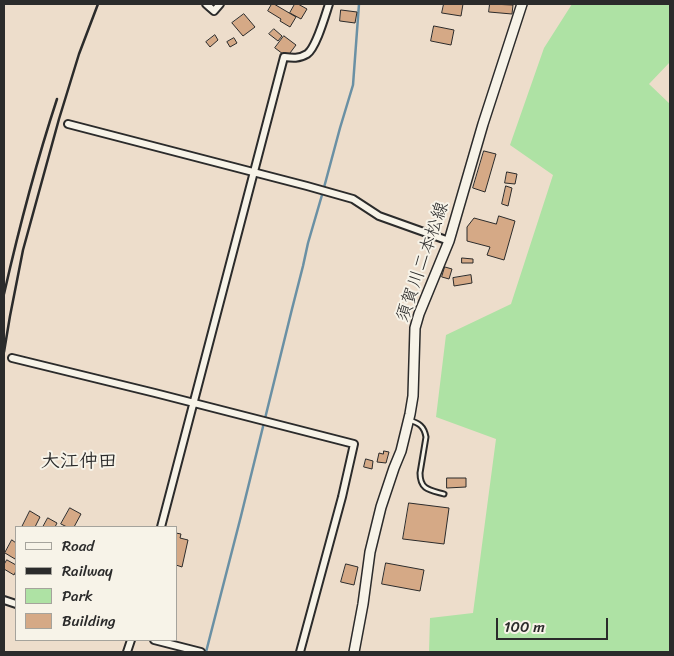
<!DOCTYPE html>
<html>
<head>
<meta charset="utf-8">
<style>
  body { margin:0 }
  #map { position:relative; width:674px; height:656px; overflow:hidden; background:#edddcb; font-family:Sriracha,sans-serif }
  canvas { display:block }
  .frame { position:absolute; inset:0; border:5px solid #2b2b2b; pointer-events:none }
  .legend { position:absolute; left:15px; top:526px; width:162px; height:115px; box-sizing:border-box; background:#f7f3e8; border:1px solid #a5a39c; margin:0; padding:6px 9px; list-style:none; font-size:15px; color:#2b2b2b }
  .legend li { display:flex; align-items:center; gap:10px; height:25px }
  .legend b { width:25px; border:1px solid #a5a39c }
  .scale { position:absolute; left:496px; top:618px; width:112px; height:22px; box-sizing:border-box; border:2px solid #2b2b2b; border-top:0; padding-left:6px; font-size:15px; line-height:18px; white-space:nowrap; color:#2b2b2b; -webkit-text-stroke:4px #f7f3e8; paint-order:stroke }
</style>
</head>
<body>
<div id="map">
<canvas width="674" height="656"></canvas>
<div class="frame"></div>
<ul class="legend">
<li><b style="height:6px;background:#f7f3e8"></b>Road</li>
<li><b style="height:6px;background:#2b2b2b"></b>Railway</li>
<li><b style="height:14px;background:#aee2a4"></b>Park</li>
<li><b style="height:14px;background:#d5a986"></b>Building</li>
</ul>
<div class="scale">100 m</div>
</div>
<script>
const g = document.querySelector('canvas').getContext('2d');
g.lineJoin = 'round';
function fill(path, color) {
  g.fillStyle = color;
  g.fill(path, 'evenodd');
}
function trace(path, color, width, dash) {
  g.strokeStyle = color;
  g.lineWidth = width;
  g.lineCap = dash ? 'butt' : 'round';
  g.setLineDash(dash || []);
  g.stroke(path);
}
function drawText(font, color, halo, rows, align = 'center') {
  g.font = font + ' Sriracha,"Klee One",sans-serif';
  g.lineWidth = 4;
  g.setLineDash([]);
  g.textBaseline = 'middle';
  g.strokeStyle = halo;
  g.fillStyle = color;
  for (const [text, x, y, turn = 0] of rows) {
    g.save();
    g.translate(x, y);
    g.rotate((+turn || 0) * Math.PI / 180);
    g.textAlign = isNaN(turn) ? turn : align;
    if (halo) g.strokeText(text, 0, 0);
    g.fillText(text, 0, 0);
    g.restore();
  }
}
fill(new Path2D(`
  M572,4h98v58l-21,22 21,20v548h-241l1,-34 43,-5 23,-174 -60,-22 10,-82 65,-31 42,-129 -43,-30 34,-97z`), '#aee2a4');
trace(new Path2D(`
  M206,652l35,-136 51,-207 11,-43 5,-23 14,-48 18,-67 13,-43 6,-81`), '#6a90a4', 2.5);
const building = new Path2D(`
  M272,4h2l22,13 -6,10 -10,-6 1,-2 -13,-8z
  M295,4h3l9,5 -6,10 -11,-6z
  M444,4h19l-2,12 -19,-3z
  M490,4l23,1 -1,9 -23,-2z
  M341,10l16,2 -2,11 -15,-2z
  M244,14l11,13 -12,9 -11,-13z
  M434,26l20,4 -3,15 -20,-4z
  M274,29l8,7 -4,5 -9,-7z
  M215,35l3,5 -8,7 -4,-5z
  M284,36l12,9 -9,12 -12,-9z
  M234,38l3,5 -7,4 -3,-5z
  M484,151l12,3 -11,38 -12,-4z
  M507,172l10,2 -2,10 -10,-1z
  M506,186l6,2 -4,18 -6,-2z
  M499,216l16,5 -11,39 -17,-5 3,-8 -23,-6v-14l7,-9 22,6z
  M462,258l11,1v4h-11z
  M445,267l7,2 -3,10 -7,-2z
  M471,275l1,8 -18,3 -1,-8z
  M384,451l5,1 -3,11 -9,-1 2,-9 4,1z
  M366,459l7,2 -1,8 -8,-2z
  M447,478h19v9l-19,1z
  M409,503l40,5 -5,36 -41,-5z
  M70,508l11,6 -7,13h-7l-6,-3z
  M30,511l10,6 -5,10h-13z
  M48,518l9,5 -2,4h-12z
  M176,533l5,1 -1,4 8,2 -6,27 -6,-2z
  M12,540l4,3v13l-1,3 -10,-6z
  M7,560l9,5v6l-2,4 -10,-6v-4z
  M386,563l38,7 -4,21 -38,-7z
  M346,564l12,3 -4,18 -13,-3z`);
fill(building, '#d5a986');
trace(building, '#2b2b2b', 1);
const service = new Path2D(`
  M409,420c10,3 15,6 17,17l-6,36c0,17 10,17 24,21`);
const minor = new Path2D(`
  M206,4l8,7 6,-7
  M68,124l239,62 46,13 26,17 70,25
  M12,358l143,35 199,51 -12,53 -42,155
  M161,527l123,-470c8,1 15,2 23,-3 9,-6 18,-38 22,-50
  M4,600l12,4
  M154,640l47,12
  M127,652l4,-12`);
const secondary = new Path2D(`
  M354,652l9,-48 7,-52 11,-45 13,-39 7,-17 9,-37 3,-18 2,-68 4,-14 30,-73 34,-117 39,-120`);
trace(service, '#2b2b2b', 7);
trace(minor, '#2b2b2b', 10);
trace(secondary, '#2b2b2b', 12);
trace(service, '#f7f3e8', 3);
trace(minor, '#f7f3e8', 6);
trace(secondary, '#f7f3e8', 9);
trace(new Path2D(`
  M4,294c15,-66 32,-131 53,-195
  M4,352l6,-36 13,-66 36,-131 20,-65 19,-50`), '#2b2b2b', 2.5);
drawText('18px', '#2b2b2b', '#f7f3e8', [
  ["須賀川二本松線",423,262,-71]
]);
drawText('bold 19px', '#2b2b2b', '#f7f3e8', [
  ["大江仲田",79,462]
]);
</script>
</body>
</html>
